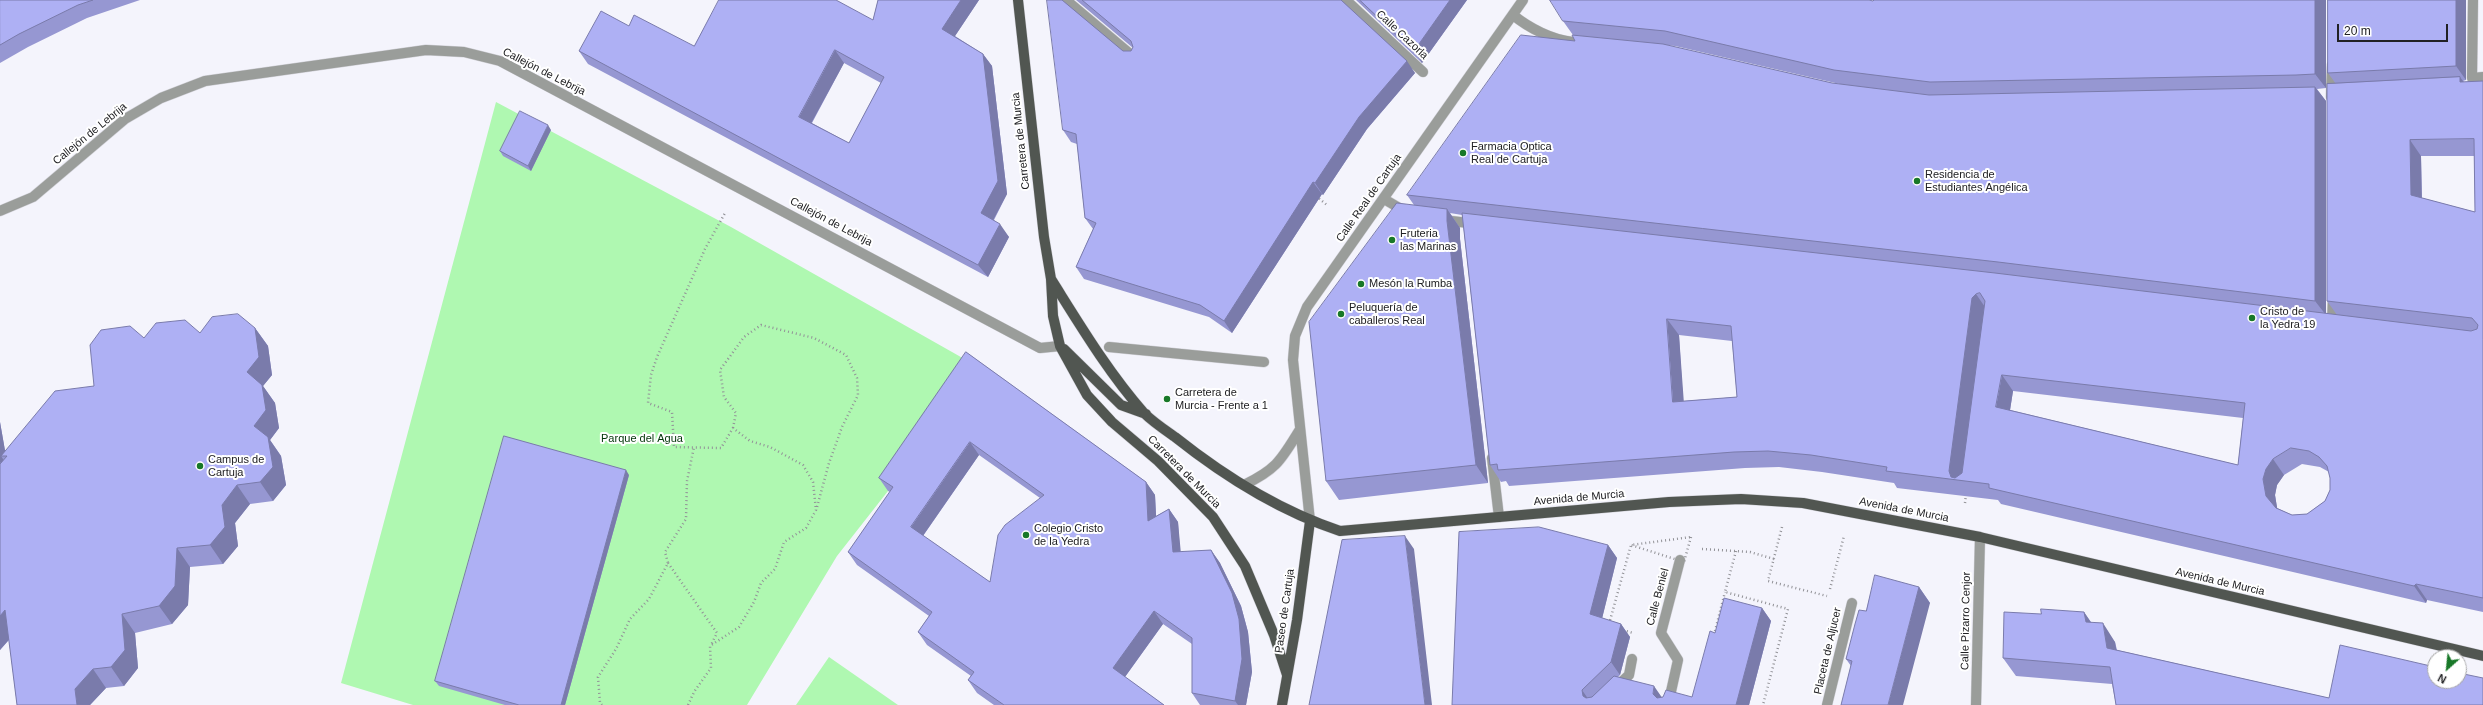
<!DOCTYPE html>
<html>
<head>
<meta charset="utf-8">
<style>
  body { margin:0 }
  #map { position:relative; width:2483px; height:705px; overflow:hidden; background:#f4f4fc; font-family:Helvetica,sans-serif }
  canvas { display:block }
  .north { position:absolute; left:2427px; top:649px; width:40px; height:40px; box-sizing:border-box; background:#fff; border:1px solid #a6a6a7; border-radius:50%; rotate:207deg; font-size:11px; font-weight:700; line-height:16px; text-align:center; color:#212124 }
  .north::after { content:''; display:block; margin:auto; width:14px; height:18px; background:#187828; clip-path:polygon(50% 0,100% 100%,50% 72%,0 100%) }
  .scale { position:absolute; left:2337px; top:24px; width:111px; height:18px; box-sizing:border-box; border:2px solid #212124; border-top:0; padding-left:5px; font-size:12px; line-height:14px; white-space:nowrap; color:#212124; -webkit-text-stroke:3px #fff; paint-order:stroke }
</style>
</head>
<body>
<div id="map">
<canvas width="2483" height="705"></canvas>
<div class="north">N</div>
<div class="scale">20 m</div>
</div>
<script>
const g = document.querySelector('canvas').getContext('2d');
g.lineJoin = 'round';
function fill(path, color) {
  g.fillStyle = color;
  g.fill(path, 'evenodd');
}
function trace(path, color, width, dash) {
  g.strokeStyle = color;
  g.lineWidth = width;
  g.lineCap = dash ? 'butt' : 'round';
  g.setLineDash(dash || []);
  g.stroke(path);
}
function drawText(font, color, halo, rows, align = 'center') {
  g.font = font + ' Helvetica,sans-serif';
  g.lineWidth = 4;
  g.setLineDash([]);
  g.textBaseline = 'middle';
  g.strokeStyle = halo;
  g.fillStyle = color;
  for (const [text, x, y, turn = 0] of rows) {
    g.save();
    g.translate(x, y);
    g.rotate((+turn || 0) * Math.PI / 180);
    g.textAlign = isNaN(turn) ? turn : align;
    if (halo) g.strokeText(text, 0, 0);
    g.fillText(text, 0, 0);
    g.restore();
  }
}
fill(new Path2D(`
  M496,102l235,125 244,138 -87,126 -51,65 -90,149h-334l-72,-22z
  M829,657l69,48h-102z`), '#aff8b1');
const minor = new Path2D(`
  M1066,0l69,58
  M1346,0l77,72
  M2473,0l-1,78 11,-1
  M1513,15c16,13 39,25 60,27
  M2331,97l1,-32
  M1384,199l22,13
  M0,211l33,-14 92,-78 36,-21 44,-17 221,-31 38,2 36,9 540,287 20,-2
  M1443,220l34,4
  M2332,323l1,-28
  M1109,347l155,15
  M1492,458l7,59
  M1244,485c33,-16 37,-25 55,-54
  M1310,521l-17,-161 2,-24 12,-29 216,-307
  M1597,705l32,-30 3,-16
  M1668,705l10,-45 -17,-27 19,-73
  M1827,705l25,-102
  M1976,705l4,-168`);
const major = new Path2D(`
  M1018,0l26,237 7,42 2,37 7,30 27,49 25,27 46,39 55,56 32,49 29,69 13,40
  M1051,279c29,46 57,93 93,134 9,9 21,17 31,24 49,39 105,74 165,94l329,-29 72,-3 62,4 177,34 503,119
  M1064,349l57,56 25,9
  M1282,705l15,-85 13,-99`);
trace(minor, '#d2d2d9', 11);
trace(major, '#d2d2d9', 11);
trace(new Path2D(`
  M1316,196l11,9
  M733,428l3,-15 -12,-16 -4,-27 24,-33 17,-12 53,13 32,17 11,23 1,17 -16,32 -13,36 -12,44
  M1965,503l1,-9
  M1782,527l-14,54 59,15
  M1691,537l-7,25 -53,-17z
  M1702,549l48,3 24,7
  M1736,551l-11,41 63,17 -25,96
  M668,563l49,70 -6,12
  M1830,589l14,-53
  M1609,624l22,-79
  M1623,630l10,3
  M1714,635l11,-43
  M602,705l-2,-2 -2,-26 18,-28 14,-30 19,-20 19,-36 -3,-11 21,-33 1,-38 7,-34
  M688,705l6,-13 17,-24 -1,-22 29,-19 15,-25 7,-19 14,-14 9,-27 22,-14 10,-18 -3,-28 -10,-17 -33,-18 -20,-6 -17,-13 -12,20 -47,-1 -2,-35 -24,-9 3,-28 6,-18 48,-108 20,-36`), '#929297', 2.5, [1, 3]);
trace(minor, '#9a9d9a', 10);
trace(major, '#515651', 10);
fill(new Path2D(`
  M0,0h140l-53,18 -59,29 -28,16z
  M878,0h101l-24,36 28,18 9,12 15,128 -13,26 15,17 -21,40 -400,-213 -9,-13 50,-25 65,20 179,-26zM844,63l37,20 -32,60 -37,-20z
  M1076,0h265l74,73 -48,56 -44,66 -1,-1 -90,139 -23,-16 -125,-38 -8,-12 17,-38 -8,-11 -8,-74 -6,-2 -8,-12 60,-79h8l2,-3z
  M1356,0h111l-45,63z
  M2326,0v88l-9,1 9,12v212l11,2 -10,-14 9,-217 -8,-11v-73h138v80l-3,1 1,1 19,-1v531l-56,-12 -1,3 -425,-99 -3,-4 -101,-12 -3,-5 -72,-11 -43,-5 -34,1 -236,18 -3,-5 -5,1 -11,-17 -28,-250 -12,-2 10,15v11l28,244 -149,17 -13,-19 88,-276 -7,-10 168,-154 -2,-6 -10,-14 310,-20zM1665,45l10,1 169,39 -12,-2zM2421,156h53l1,56 -53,-14zM1679,335l53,6 5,56 -54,4zM2013,391l230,27 -5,47 -228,-55zM2302,464l18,3 9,5 1,6v12l-5,11 -18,13 -15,1 -15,-7 -2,-13 2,-10 7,-10z
  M551,130l-20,41 -28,-15 -3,-5z
  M255,328l13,18 4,29 -9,11 12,17 4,25 -9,12 11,16 5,29 -13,16 -23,3 -15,19 3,23 -15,18 -33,3 -2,38 -16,19 -37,9 3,35 -14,18 -18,2 -16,17h-73l-8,-65 -9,10v-228l5,29 89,-65 50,-48z
  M966,352l180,130 9,13 1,21 13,-7 9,13 2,30 31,-2 9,13 21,43 7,26 4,40 -6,33h-46l-8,-12v-49l-29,-20 -38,53 39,28h-170l-17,-12 -9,-13 3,-4 -44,-31 -9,-13 11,-16 -72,-51 -9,-13 42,-60 -2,-1 -9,-13zM979,455l61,43 -50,84 -67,-46z
  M629,475l-64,230h-60l-66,-19 -4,-5z
  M1608,545l9,13 -15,60 19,6 9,13 -10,38 -2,2 43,20h31l23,-64 47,-25 9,13 -22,84h-297z
  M1919,587l11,16 -79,63 -5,-7 20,-48z
  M2084,612l7,10 24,20 2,8 212,48 154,7h-367l-4,-21 -96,-8 -13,-18 38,-44z`), '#9697d2');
fill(new Path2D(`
  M961,0h18l-28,42 -9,-13z
  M1450,0h17l-45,63 -8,-12z
  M2315,0h11v88l-11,-14z
  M2456,0h10v80l-10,-14z
  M835,50l9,13 -36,66 -9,-12z
  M983,54l9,12 15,128 -17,32 -9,-13z
  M1407,61l8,12 -48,56 -44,66 -8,-12 44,-66z
  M2460,77l12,16 -12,-11z
  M2315,87l11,14v214l-11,-14z
  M548,125l3,5 -20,41 -3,-5z
  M2410,140l11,16 1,55 -11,-16z
  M1313,182l9,12 -90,139 -8,-12z
  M1447,209l13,19v11l28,244 -12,-18 -29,-244z
  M1000,224l9,13 -21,40 -10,-12z
  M1976,294l11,16 -26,171 -10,-4 -2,-6 23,-173z
  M1667,319l12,16 6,83 -12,-16z
  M255,328l13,18 4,29 -9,11 12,17 4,25 -9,12 11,16 5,29 -13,16 -13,-19 -6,-56 -7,-54z
  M2002,375l11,16 -5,32 -12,-16z
  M0,422l6,34h-5l6,9 2,10 -9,-13z
  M970,442l9,13 -59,85 -9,-13z
  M2273,459l11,16 -7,10 -2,10 3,18 -12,-17 -3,-17 3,-10z
  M626,470l3,5 -64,230h-4z
  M1146,482l9,13 2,39 -9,-13z
  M237,485l13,19 -15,19 3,23 -15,18 -13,-19 12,-40z
  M1169,509l9,13 4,43 -9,-13z
  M1405,536l9,13 18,156h-7z
  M1608,545l9,13 -17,69 -10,-13z
  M177,548l13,19 -2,38 -16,19 -13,-18z
  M1211,550l9,13 21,43 7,26 4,40 -6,33h-8l-3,-4z
  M2416,584l11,16 -1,3 -12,-17z
  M1919,587l11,16 -27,102h-15z
  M1762,608l9,13 -22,84h-13z
  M5,610l13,19 -18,21v-34z
  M1154,611l9,13 -41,57 -9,-13z
  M2084,612l12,18 -10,-8z
  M122,614l13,19 3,35 -14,18 -13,-19z
  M2103,623l12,19 4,24 -12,-18z
  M1621,624l9,13 -10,38 -9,-13z
  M93,669l13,19 -16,17h-13l-2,-16z
  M1654,686l9,13 -1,6 -9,-11z
  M1582,690l9,13 -8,-7z`), '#7a7bab');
const building = new Path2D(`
  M0,0h93l-15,5 -59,29 -19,11z
  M719,0h117l37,20 5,-20h83l-19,29 41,25 15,127 -17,32 19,11 -22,41 -399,-214 22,-40 28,15 5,-11 60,31zM835,50l49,27 -35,66 -50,-26z
  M1047,0h15l61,51h8l2,-4 -2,-6 -49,-41h259l66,61 -48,56 -44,66 -2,-1 -89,139 -24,-16 -124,-38 20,-44 -11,-5 -9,-84 -13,-4z
  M1360,0h90l-36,51z
  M1550,0h319l4,1 1,-1h441v74l-19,1 -366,7 -96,-12 -169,-39 -102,-10z
  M2328,0h128v66l-128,7z
  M1521,35l54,6 -3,-6 91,9 169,39 97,12 386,-8v214l-317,-39 -591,-67z
  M2460,77v5l23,-1v517l-67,-14 -2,2 -425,-98v-4l-103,-13 1,-4 -76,-12 -43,-4 -34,1 -236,18 -1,-6 -7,1 -28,-252 533,60 476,58 6,-2 1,-4 -6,-7 -145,-17v-217zM2474,139l1,73 -64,-17 -1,-55zM1980,293l5,8 -23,172 -7,5 -4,-1 -2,-6 23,-173 4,-4zM1667,319l64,7 6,71 -64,5zM2002,375l243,28 -7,62 -242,-58zM2291,448l18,3 10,6 8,9 3,12v12l-5,11 -18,13 -15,1 -16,-7 -10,-12 -3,-17 3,-10 7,-10z
  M520,111l28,14 -20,41 -28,-15z
  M1397,203l50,6v12l29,244 -150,16 -17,-159z
  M238,314l17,14 4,29 -12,15 15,13 4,25 -12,16 14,11 5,30 -13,15 -23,3 -15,20 3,22 -15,18 -33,3 -2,38 -16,20 -37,8 3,36 -14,17 -18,2 -18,20 2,16h-60l-12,-95 -5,6v-152l7,-8h-6l54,-65 39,-5 -4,-41 11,-15 29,-4 14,12 12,-15 29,-3 15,13 12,-16z
  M966,352l180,130 2,39 21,-12 4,43 38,-2 21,43 7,26 3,40 -7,42 -43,-8v-55l-38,-27 -41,57 51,37h-160l-36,-25 6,-8 -56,-40 14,-20 -84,-60 45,-65 -14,-9zM970,442l74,53 -39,30 -7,10 -8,47 -79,-55z
  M504,436l122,34 -65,235h-42l-84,-24z
  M1539,527l69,18 -18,69 31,10 -10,38 -29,28 1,6 3,2 6,-1 22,-21 40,10 -1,8 4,4 6,-1 3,-7 26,7 18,-66 5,2 9,-35 38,10 -26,97h-284l7,-173z
  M1405,536l20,169h-116l33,-165z
  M1875,575l44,12 -31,118h-47l11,-44 -6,-2 9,-35 4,-14 7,1z
  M2041,609l43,3 2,10 17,1 4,25 222,50 11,-53 95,22v14h24v-8l24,5v27h-367l-6,-38 -107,-9 1,-46 37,2z`);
fill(building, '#aeb0f4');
trace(building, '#7a7bab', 1);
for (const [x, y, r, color] of [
  [1463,153,4,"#187828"],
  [1917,181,4,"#187828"],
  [1392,240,4,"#187828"],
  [1361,284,4,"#187828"],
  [1341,314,4,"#187828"],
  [2252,318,4,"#187828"],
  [1167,399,4,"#187828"],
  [200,466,4,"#187828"],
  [1026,535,4,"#187828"]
]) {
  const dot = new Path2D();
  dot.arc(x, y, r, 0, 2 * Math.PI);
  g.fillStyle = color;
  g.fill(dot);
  trace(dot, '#fff', 1.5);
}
drawText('11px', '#212124', '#fff', [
  ["Calle Cazorla",1402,35,43],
  ["Callejón de Lebrija",544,72,27],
  ["Callejón de Lebrija",90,134,-39],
  ["Carretera de Murcia",1021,141,-96],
  ["Calle Real de Cartuja",1369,198,-55],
  ["Callejón de Lebrija",831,222,28],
  ["Carretera de Murcia",1184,472,45],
  ["Avenida de Murcia",1579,498,-5],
  ["Avenida de Murcia",1904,510,11],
  ["Avenida de Murcia",2220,582,13],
  ["Calle Beniel",1658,597,-75],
  ["Paseo de Cartuja",1285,611,-82],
  ["Calle Pizarro Cenjor",1966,621,-89],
  ["Placeta de Aljucer",1828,651,-77]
]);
drawText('11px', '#212124', '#fff', [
  ["Farmacia Optica",1471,147],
  ["Real de Cartuja",1471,160],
  ["Residencia de",1925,175],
  ["Estudiantes Angélica",1925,188],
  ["Fruteria",1400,234],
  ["las Marinas",1400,247],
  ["Mesón la Rumba",1369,284],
  ["Peluquería de",1349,308],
  ["caballeros Real",1349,321],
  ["Cristo de",2260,312],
  ["la Yedra 19",2260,325],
  ["Carretera de",1175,393],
  ["Murcia - Frente a 1",1175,406],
  ["Campus de",208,460],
  ["Cartuja",208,473],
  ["Colegio Cristo",1034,529],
  ["de la Yedra",1034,542]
], 'left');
drawText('11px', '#003508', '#fff', [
  ["Parque del Agua",642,439]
]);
</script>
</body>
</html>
